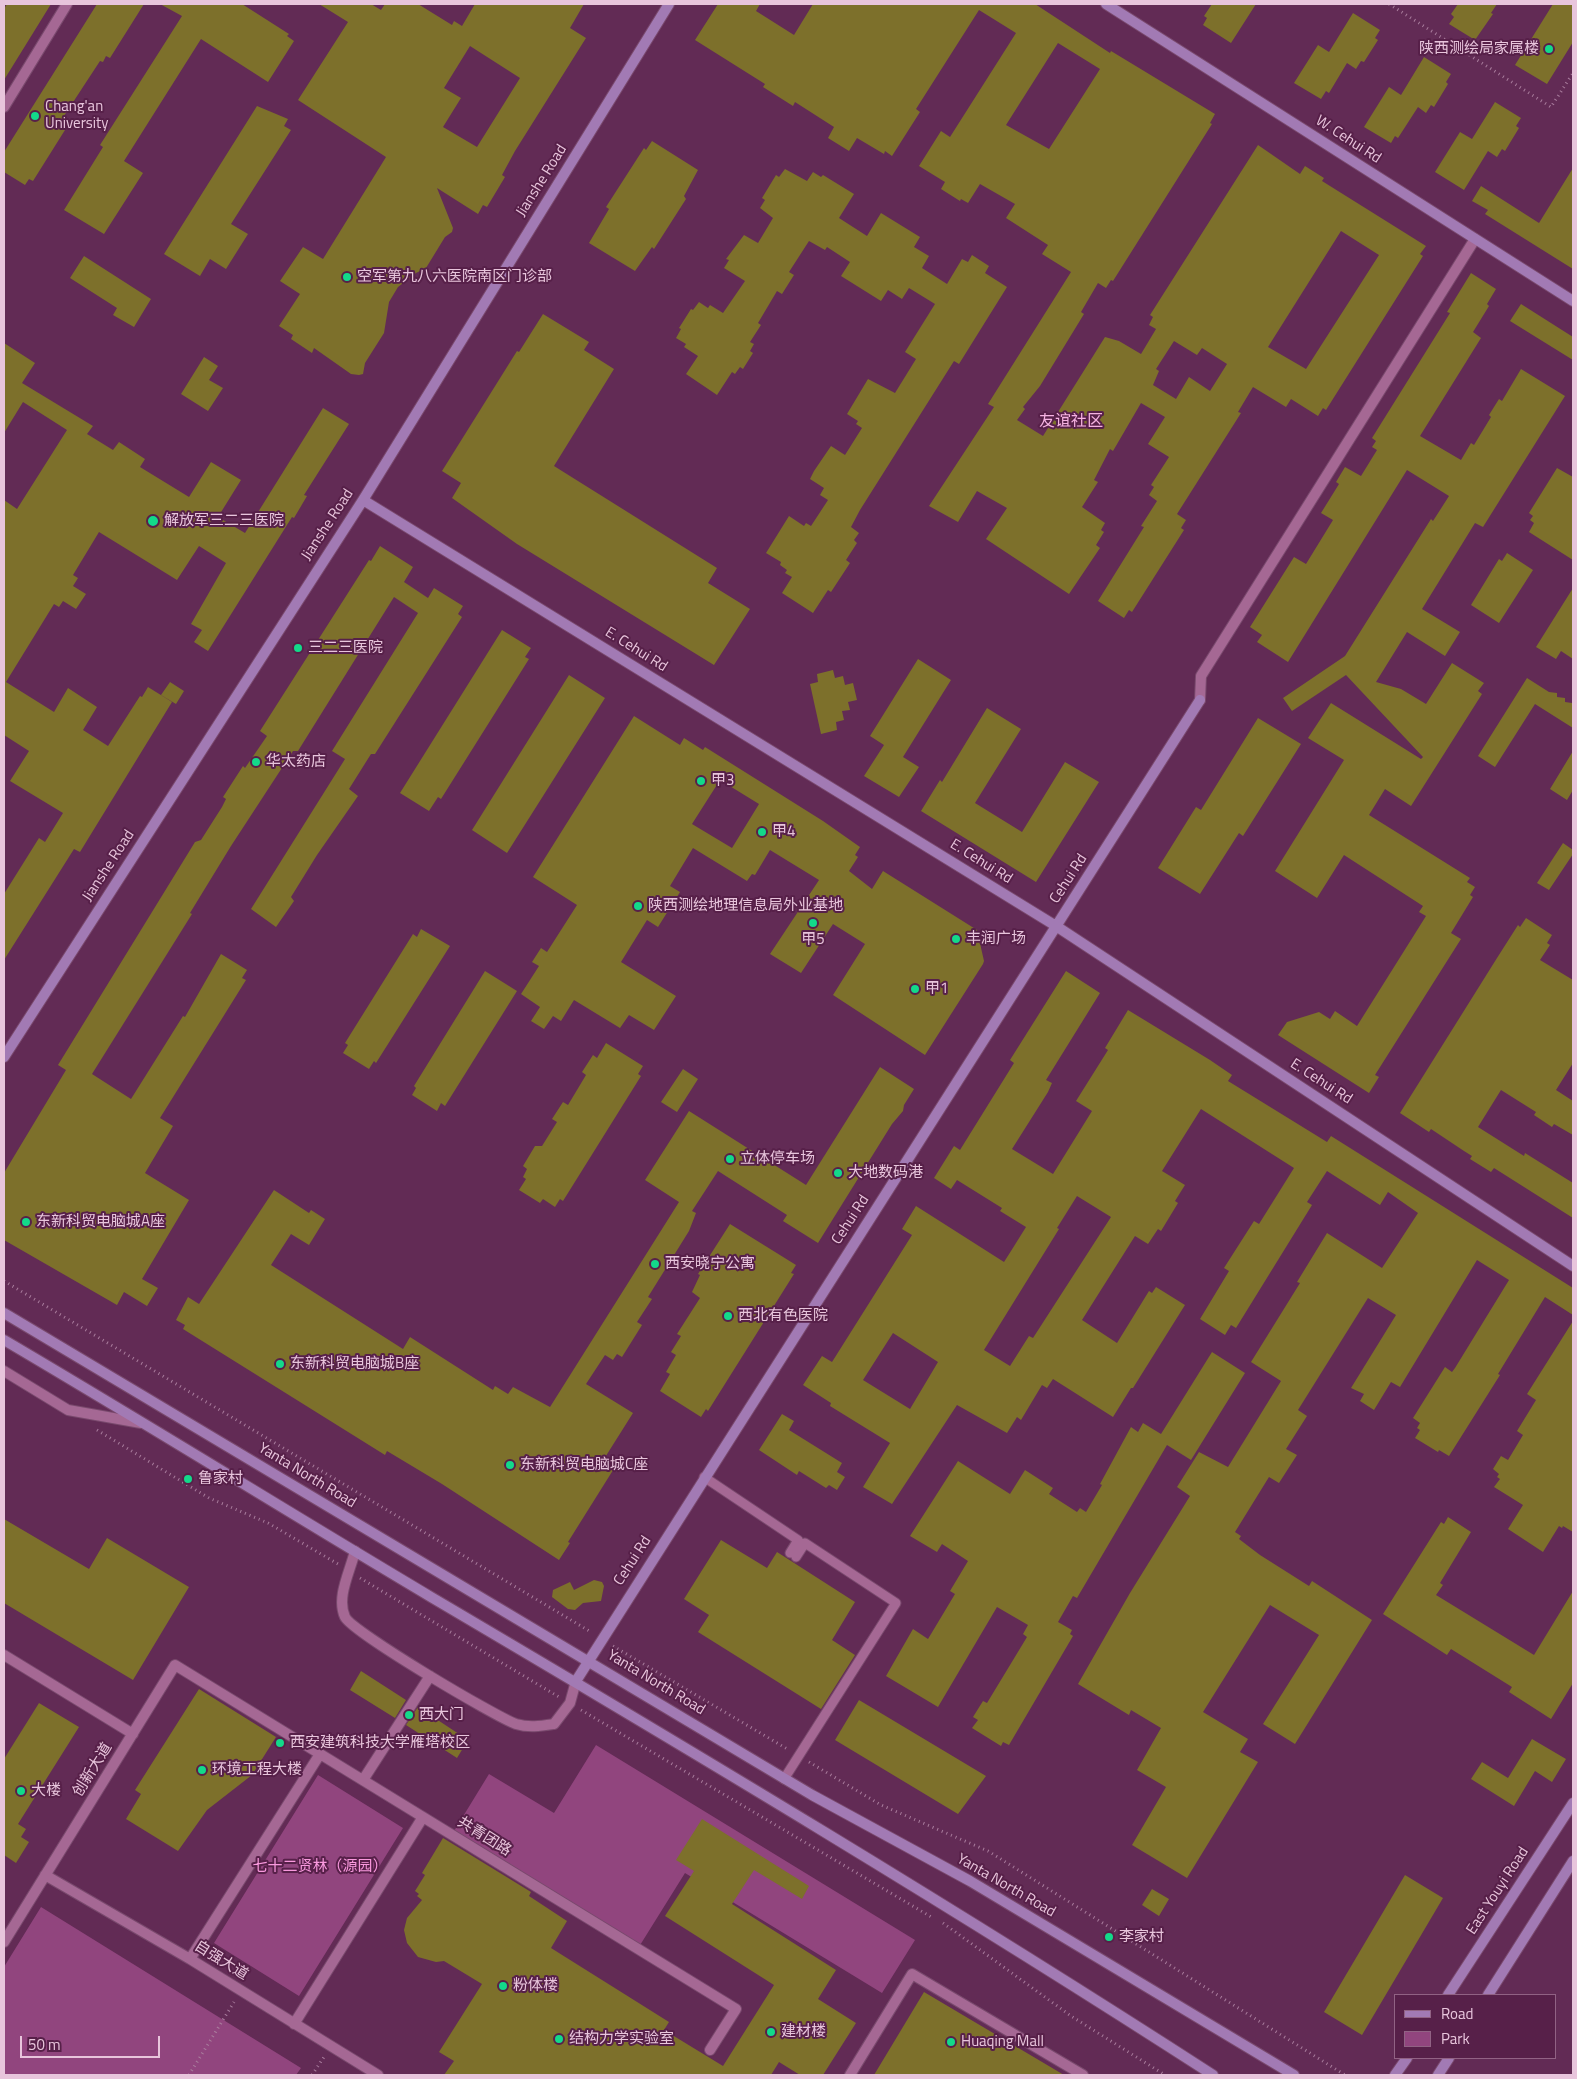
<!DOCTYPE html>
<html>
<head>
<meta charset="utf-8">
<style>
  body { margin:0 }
  #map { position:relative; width:1577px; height:2079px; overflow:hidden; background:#622b55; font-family:"Titillium Web",sans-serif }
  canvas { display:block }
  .frame { position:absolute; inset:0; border:5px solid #e8c5dc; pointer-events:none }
  .legend { position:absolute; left:1394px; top:1994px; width:162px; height:65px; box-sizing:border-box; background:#572049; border:1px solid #916284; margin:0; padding:6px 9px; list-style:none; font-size:15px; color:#e8c5dc }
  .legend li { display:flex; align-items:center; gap:10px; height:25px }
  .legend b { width:25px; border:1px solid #916284 }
  .scale { position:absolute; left:20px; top:2036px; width:140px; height:22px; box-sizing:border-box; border:2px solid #e8c5dc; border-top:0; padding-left:6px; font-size:15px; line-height:18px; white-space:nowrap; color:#e8c5dc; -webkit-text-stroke:4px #572049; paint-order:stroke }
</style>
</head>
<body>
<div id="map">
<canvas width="1577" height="2079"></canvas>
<div class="frame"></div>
<ul class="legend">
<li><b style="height:6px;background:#a27ab4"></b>Road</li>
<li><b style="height:14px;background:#91457e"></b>Park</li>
</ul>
<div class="scale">50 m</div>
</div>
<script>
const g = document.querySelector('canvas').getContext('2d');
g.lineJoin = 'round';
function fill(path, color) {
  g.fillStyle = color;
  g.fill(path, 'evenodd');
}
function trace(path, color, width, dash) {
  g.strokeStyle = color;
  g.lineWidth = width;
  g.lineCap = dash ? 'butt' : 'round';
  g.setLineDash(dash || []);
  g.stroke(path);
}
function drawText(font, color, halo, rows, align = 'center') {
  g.font = font + ' "Titillium Web","Noto Sans SC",sans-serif';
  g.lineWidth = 4;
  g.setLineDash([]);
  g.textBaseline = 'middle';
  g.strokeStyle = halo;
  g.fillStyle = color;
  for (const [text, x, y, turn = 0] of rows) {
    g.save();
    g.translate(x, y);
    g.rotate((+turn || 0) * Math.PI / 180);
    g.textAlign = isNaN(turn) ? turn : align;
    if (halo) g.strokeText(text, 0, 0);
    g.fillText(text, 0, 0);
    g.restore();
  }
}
fill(new Path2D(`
  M596,1745l319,195 -33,53 -197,-120 -48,77 -186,-114 38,-62 65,39z
  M318,1775l85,53 -104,168 -85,-53z
  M41,1907l260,161 -5,7h-292v-108z`), '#91457e');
fill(new Path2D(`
  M7,4h44l-47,76v-71z
  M97,4h47l-34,54 -4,-2 -3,6 -3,-1 -38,58 4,2 -5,6 4,3 -32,51 -4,-2 -4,6 -21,-13v-20z
  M160,4h82l47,30 -2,2 7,5 -26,41 -67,-43 -77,122 19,12 -39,61 -40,-24 39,-63 -3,-2 82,-129z
  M319,4h52l10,6 4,-6h33l34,21 2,-4 8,5 13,-22h109l-14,24 16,10 -71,113 -13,24 3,2 -18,30 -4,-2 -5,9 -41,-26 16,40 -1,4 -7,5 -19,31 -10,5 -18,14 -9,15 -5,31 -19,30 -2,11 -4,1 -8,-1 -37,-26 -2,5 -21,-14 2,-4 -14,-9 21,-32 -20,-13 23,-34 20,12 63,-102 -88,-57 50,-78zM470,46l50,32 -43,69 -34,-20 18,-29 -17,-10z
  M718,4h42l-4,7 38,24 19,-31h222l75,49 1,-2 104,63 -5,9 2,1 -99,157 -2,-1 -5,8 -8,-5 -17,29 3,2 -44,72 -17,21 2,2 -8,11 26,16 62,-99 14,4 22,13 15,-25 -7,-4 4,-8 -3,-2 108,-170 42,29 5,-8 19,12 -2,3 104,65 -6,8 3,2 -97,154 -3,-2 -5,8 -27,-17 -5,8 -33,-20 -15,25 3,1 -64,101 9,6 -5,8 3,2 -52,82 -3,-2 -5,8 -26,-17 46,-74 -3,-1 16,-25 -8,-6 5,-8 -3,-2 18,-28 -21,-13 17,-27 -24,-14 -28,48 -3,-2 -16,31 4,2 -16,25 23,16 -4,7 3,2 -8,13 4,3 -31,46 -83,-55 21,-31 -30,-17 -19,31 -29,-16 65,-99 -6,-3 83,-132 -29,-18 6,-9 -42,-27 9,-14 -35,-20 -12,19 -7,-4 -1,2 -19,-12 4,-7 -26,-16 22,-35 9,6 66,-104 -37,-23 -63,99 4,3 -28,44 -7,-5 -1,3 -27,-16 -8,13 -21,-13 6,-11 -39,-25 -2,4 -30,-19 2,-3 -70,-44zM1058,43l42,26 -51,80 -43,-24zM1341,231l38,24 -73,114 -38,-22zM1174,341l23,14 5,-7 25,16 -17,27 -21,-14 -13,22 -23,-14 6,-14 -3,-2z
  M1212,4h44l-25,39 -28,-18 4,-7 -3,-2z
  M1458,4h39l-6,9 2,1 -18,26 -26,-16 5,-7 -3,-3z
  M1553,4h20v38l-26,42 -32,-19z
  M1353,13l27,17 -5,8 3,2 -14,22 -3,-1 -5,8 -9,-6 -18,30 -3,-2 -5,8 -27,-16 24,-38 11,7z
  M1424,57l27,17 -5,8 2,2 -14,23 -3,-2 -5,8 -8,-6 -20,31 -3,-2 -4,7 -27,-16 25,-40 12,8z
  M1495,102l26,16 -5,8 3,2 -14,23 -3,-2 -5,8 -9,-6 -24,39 -29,-18 25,-40 12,7z
  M257,106l31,13 -4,7 7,4 -60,94 17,10 -22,35 -16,-10 -10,17 -36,-22z
  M652,141l46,29 -14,26 2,3 -32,50 -2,-2 -17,24 -46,-28 20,-34 -3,-2 38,-59 2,2z
  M1573,168v101l-88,-55 3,-4 -16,-9 9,-15 58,37z
  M785,169l22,12 6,-9 8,5 2,-2 31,19 -15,24 28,18 14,-23 39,24 -6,10 15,9 -7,12 25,16 15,-25 6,3 4,-7 17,11 -4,7 22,14 -48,77 -5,-3 -94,149 -9,17 8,6 -5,7 3,3 -11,17 4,3 -19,29 -3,-2 -15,23 -31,-20 10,-16 -7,-4 2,-3 -7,-5 1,-3 -15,-9 23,-37 15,10 2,-3 5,3 17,-26 -8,-5 4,-7 -14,-9 4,-8 17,-25 14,9 17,-27 -6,-4 2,-3 -11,-7 21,-35 27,14 21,-34 -11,-7 30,-48 -26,-16 -7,11 -14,-9 -7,11 -40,-25 9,-14 -23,-15 -2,3 -16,-9 -20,31 5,3 -12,19 -5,-3 -19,32 3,2 -11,17 4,2 -4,7 3,2 -10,16 -3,-2 -5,7 -3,-2 -15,23 -31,-21 12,-18 -14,-9 2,-3 -10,-6 5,-9 -2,-1 12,-19 2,1 6,-8 9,6 2,-3 13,8 22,-32 -21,-13 5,-8 -3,-1 18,-24 14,8 15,-25 -13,-10 5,-8 -3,-2 14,-23 3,2z
  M84,256l67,43 -17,28 -21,-12 4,-7 -47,-30z
  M1471,273l25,16 -9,15 2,2 -16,26 8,6 -61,98 41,24 10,-17 3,2 17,-28 -2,-2 10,-16 3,2 19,-32 44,27 -82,131 -8,-4 -53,86 38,23 -15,24 -38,-24 -31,50 25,7 25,15 26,-41 32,20 -6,8 4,3 -71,112 -26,-17 -16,26 101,63 -3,4 8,5 -5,8 3,2 -22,36 10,6 -86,136 4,2 -10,16 -91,-58 9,-13 32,-10 11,7 5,-8 22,15 69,-110 -7,-4 4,-6 -79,-51 -27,43 -42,-27 69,-111 -36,-22 23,-35 90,56 2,-2 -77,-82 -54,36 -9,-13 62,-42 86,-137 2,2 16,-25 -42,-26 -119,192 -31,-20 5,-7 -12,-8 44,-70 12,7 27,-44 -12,-7 18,-29 -3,-2 9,-15 16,9 16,-26 -5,-3 4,-6 -4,-3 78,-125 -3,-1z
  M1521,304l52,33v23l-63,-39z
  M543,314l46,28 -5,8 30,19 -60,97 163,102 -9,15 42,26 -36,56 -197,-121 -65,-46 9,-15 -19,-12 75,-120 2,1z
  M4,343l31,20 -13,20 71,43 -6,8 26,16 6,-8 26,17 -5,8 49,30 22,-35 30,18 -23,37 27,16 78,-125 26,16 -45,71 3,1 -13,22 -2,-1 -84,134 -14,-9 8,-12 -11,-6 35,-61 -27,-17 -22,34 -78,-48 -26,43 5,3 -5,8 13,8 -10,15 -13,-8 -4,6 -5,-3 -48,78 48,30 14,-24 29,19 -14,23 25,16 32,-50 2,1 6,-10 24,15 -92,150 -6,-3 -70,111v-66l35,-56 6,4 18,-29 -53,-32 19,-30 -25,-16v-235l13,9 50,-79 -44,-28 -19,31z
  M204,357l14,9 -9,14 14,8 -15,23 -27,-17z
  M1557,468l16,9v83l-44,-28 5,-9 -4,-3 3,-4 -4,-3z
  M380,546l33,21 -9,15 24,16 6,-10 29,18 -5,8 4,3 -87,137h-4l-22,35 9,7 -41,59 -26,42 3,4 -18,26 -25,-18 94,-150 -13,-8 86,-138 -24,-16 -96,154h-5l-62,95 -41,67 2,1 -100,160 39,25 52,-83 2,1 36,-63 26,16 -5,8 4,2 -86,138 13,8 -28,47 44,27 -47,79 16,9 -11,18 -23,-14 -7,13 -113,-65v-67l62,-103 -8,-5 137,-223 6,-2 21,-33 4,-8 -3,-2 20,-31 2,2 22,-32 -7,-5 109,-171 2,1z
  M1507,553l26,17 -34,53 -28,-18 28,-46 3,2z
  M1573,588v71l-12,-8 -5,8 -20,-12z
  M502,630l29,18 -6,9 4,2 -88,140 -3,-2 -9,14 -29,-18z
  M918,659l33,21 -48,77 16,10 -20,30 -35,-21 20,-31 -14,-9z
  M833,670l2,8 8,-2 2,9 8,-2 4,17 -9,2 2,8 -8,1 2,9 -8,2 1,8 -16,4 -11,-50 8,-2 -1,-8z
  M569,675l36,23 -98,155 -35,-23z
  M1527,678l22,14 8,1v4l8,1v4l7,1 1,25 -38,-24 -40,63 -17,-11z
  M170,682l14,9 -8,13 -15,-9z
  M987,708l34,21 -46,74 47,29 43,-70 34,20 -63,100 -115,-71 19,-31 2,2z
  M634,716l46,29 4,-7 19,12 2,-3 118,74 37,26 -5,8 3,2 -9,14 23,18 11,-18 94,59 7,31 -1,3 -58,91 -92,-60 32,-51 -32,-20 -32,49 -31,-19 49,-74 -49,-30 -15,25 -3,-1 -5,7 -54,-33 -23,38 10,6 -22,35 -11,-7 -26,42 55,34 -22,34 -25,-15 -9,13 -46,-28 -13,21 -8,-5 -9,13 -13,-8 9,-14 -19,-13 18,-28 -7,-4 9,-14 6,4 30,-47 -44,-28zM720,780l39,24 -27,44 -40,-24z
  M1258,718l43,26 -58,92 -4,-3 -39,61 -42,-26 38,-61 5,3z
  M1573,751v39l-6,10 -17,-11z
  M1563,843l10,7v4l-24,36 -12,-7z
  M1526,918l26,17 -5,8 3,2 -10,15 33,20v83l-17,27 17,11v34l-19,-11 -2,3 -18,-12 2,-3 -35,-22 -23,37 46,29 1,-3 48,30v35l-79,-50 -3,4 -21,-13 2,-3 -8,-5 -33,-22 -2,3 -29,-19 97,-155 21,-33 2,2z
  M421,929l29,17 -74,117 -2,-2 -5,8 -26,-16 5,-8 -3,-2 68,-109 4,3z
  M485,971l32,20 -72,115 -4,-3 -4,8 -25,-16 4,-7 -2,-2z
  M1066,971l34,22 -54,87 6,3 -4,9 -36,57 41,25 39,-63 -16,-10 32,-51 -3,-2 23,-38 82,50 22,15 -4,6 99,61 4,-6 242,152v27l-28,-18 -47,77 2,1 -51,81 -10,-6 -1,2 -23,-14 5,-8 -3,-2 3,-5 -7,-5 32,-51 7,5 3,-4 54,-88 -32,-20 -77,127 -9,-5 -17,28 -14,-9 4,-7 -13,-6 45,-73 -28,-17 -70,112 9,6 -21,33 11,6 -18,28 -10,-6 -34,55 6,4 -2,3 21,16 49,31 3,-5 60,39 -77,124 -32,-20 56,-89 -49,-30 -67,107 45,27 -8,13 18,10 -71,116 -55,-33 34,-58 -29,-17 24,-42 -30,-18 -2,5 -51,-31 52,-91 60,-97 -13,-9 22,-35 29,15 53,-86 -30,-19 49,-79 -3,-1 30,-49 55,35 36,-55 -30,-21 -8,13 -53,-34 -20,31 5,3 -76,123 -5,-3 -6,10 -25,-16 29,-48 -5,-3 30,-47 5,3 35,-56 -93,-59 -39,62 23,14 -10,16 3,2 -17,28 -3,-2 -10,15 -13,-8 -53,84 35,23 32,-52 3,2 4,-6 29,18 -52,83h-2l-18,29 -60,-38 -6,9 -5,-3 -21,35 -4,-3 -10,16 -50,-28 -65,99 -29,-17 27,-44 -60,-37 1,-3 -28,-18 19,-29 10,6 80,-127 -10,-6 14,-23 88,56 7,-11 15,-24 -26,-16 2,-3 -45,-28 -6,9 -17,-11 20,-32 6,4 54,-87 -4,-3zM1077,1196l34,21 -78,121 -4,-2 -19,30 -26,-16 75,-121 -2,-1zM893,1333l45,29 -28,47 -47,-29z
  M606,1043l37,23 -5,8 3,2 -78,125 -3,-2 -5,8 -12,-8 -3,4 -21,-13 7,-11 -3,-2 4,-8 -4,-3 12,-20h7l15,-24 -5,-3 11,-17 5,3 18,-30 -4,-3 11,-17 4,3z
  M880,1067l34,22 -10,16 -1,6 -11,13 -74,119 -35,-22 4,-6 -69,-44 -26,40 4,2 -7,18 -41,66 4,2 -15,23 5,3 -20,32 -5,-3 -4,6 -8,-5 -19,29 47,29 -29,46 11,8 -47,75 2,1 -11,17 -117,-76 -55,-33 -2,4 -186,-116 -16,-10 2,-4 -9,-5 12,-23 11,7 75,-114 35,23 2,-3 14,9 -16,26 -18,-11 -20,31 132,84 7,-12 83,53 2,-4 13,8 5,-7 37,20 129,-205 -34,-22 44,-69 117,74z
  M683,1069l15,10 -21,33 -16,-10z
  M730,1224l66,41 -5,8 3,1 -86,137 -2,-2 -5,8 -41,-26 10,-17 -4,-2 10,-17 -5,-3 10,-16 -4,-2 23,-36 -8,-6 8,-17 -2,-1z
  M1573,1321v211l-10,-6 -1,2 -3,-2 -16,26 -35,-23 15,-24 -29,-18 6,-8 -3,-2 2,-3 -6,-5 8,-13 7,4 15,-25 -6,-4 19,-31 -9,-6z
  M1212,1352l33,21 -54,87 -24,-15 -90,153 -4,-2 -15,26 14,8 -2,4 3,2 -64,109 -6,-3 -2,4 -29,-18 6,-8 -5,-3 10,-16 4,2 40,-66 -4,-3 5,-9 -31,-18 -59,100 -52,-31 27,-47 15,10 27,-45 -5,-3 18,-30 -26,-17 -5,8 -27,-16 48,-75 52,33 15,-24 28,18 -4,6 28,18 3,-4 6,4 16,-27 -2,-1 31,-57 7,5 5,-9 18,11z
  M782,1414l12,7 -5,9 53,33 -5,9 8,5 -8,13 -8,-5 -3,3 -27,-17 -2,4 -38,-25z
  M1448,1517l23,15 -31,51 3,2 -7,10 98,60 39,-64v92l-22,36 -42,-27 3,-5 -61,-38 -4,6 -64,-41 58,-92 3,2z
  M4,1519l85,50 18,-31 82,49 -56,93 -129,-77z
  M721,1540l46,28 10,-16 78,50 -23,38 23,15 -34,54 -123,-77 11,-17 -25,-16z
  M594,1580l8,2 2,4 -3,15 -18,2 -8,7 -7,-1 -16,-12 1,-7 17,-8 4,8z
  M361,1671l45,29 -11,18 -45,-28z
  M199,1689l77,48 -24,38 -45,35 -29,41 -52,-32 15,-25 -6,-4z
  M859,1700l127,76 -28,38 -123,-74z
  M39,1703l40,24 -61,97 8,5 -5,8 8,5 -13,21 -12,-8v-96z
  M418,1707l50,33 -11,18 -51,-33z
  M1532,1739l34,20 -14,23 -17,-11 -21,35 -43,-27 11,-17 26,16z
  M702,1819l107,67 -7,13 -48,-29 -22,34 104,66 -18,29 38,24 -33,52h-23l-21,-13 -8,13h-327l10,-14 -15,-9 43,-68 -38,-23 -8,1 -18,-5 -11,-14 -3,-13 3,-12 15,-18 -5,-4 2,-2 -4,-3 10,-16 -3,-2 21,-35 88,54 -2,4 38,25 -16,27 118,74 -5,8 59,36 51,-81 -109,-69 29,-45 -18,-11z
  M1405,1875l38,23 -81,137 -38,-23z
  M1152,1889l17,10 -10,17 -17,-11z
  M924,1992l140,83h-190z`), '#7d702b');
const lane = new Path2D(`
  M704,1477l94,63 -8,13
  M784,1779l112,-176 -91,-60 -9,14`);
const street = new Path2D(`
  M4,107l63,-103
  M1200,700l1,-24 274,-437
  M4,1371l64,39 73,13
  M355,1551c-5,21 -19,46 -10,66 7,15 151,100 171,107 13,4 25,2 38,0l16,-21 6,-22
  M4,1655l129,79
  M363,1780l67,-104
  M45,1875l145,84 188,116
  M4,1942l171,-277 561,344 -26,41
  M190,1959l130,-205
  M294,2024l129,-207
  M850,2075l62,-101 171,101`);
const secondary = new Path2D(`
  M1106,4l467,297
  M363,500l693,426 517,340
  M4,1057l359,-557 306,-496
  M4,1313l808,482 158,86 324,194
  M4,1340c143,84 284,172 427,257 263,155 525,312 782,478
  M576,1681l624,-981
  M1448,1995l125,-192
  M1488,1995l85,-134
  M1395,2075l12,-17
  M1438,2075l11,-17`);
trace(lane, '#79496d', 11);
trace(street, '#79496d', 12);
trace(secondary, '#79496d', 12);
trace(new Path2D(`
  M1389,4l162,103 22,-34
  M4,1281l587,351
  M97,1430l112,68 59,25 70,41
  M360,1578l199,119
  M613,1646l176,104
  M581,1710l352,208
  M809,1762l72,43 107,46 357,224
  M943,1923l128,93 94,59
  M189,2075l45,-73
  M312,2075l12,-18`), '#a97d9d', 3, [1, 4]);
trace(lane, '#a56894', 9);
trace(street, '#a56894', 10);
trace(secondary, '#a27ab4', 10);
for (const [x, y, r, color] of [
  [1549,49,5,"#13d98a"],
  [35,116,5,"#13d98a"],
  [347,277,5,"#13d98a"],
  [153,521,6,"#13d98a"],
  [298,648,5,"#13d98a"],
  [256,762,5,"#13d98a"],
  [701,781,5,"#13d98a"],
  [762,832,5,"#13d98a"],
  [638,906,5,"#13d98a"],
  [813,923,5,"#13d98a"],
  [956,939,5,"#13d98a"],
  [915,989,5,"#13d98a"],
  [730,1159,5,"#13d98a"],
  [838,1173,5,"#13d98a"],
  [26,1222,5,"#13d98a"],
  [655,1264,5,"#13d98a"],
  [728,1316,5,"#13d98a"],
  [280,1364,5,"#13d98a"],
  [510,1465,5,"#13d98a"],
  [188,1479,5,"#13d98a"],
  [409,1715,5,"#13d98a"],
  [280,1743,5,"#13d98a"],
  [202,1770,5,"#13d98a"],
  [21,1791,5,"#13d98a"],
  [1109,1937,5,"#13d98a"],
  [503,1986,5,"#13d98a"],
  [771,2032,5,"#13d98a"],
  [559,2039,5,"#13d98a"],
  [951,2042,5,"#13d98a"]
]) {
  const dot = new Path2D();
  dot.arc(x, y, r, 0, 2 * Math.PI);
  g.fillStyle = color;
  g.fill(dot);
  trace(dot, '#572049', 2);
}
drawText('15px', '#e8c5dc', '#572049', [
  ["陕西测绘局家属楼",1539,49,"right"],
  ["Chang'an",45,107],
  ["University",45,124],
  ["空军第九八六医院南区门诊部",357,277],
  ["解放军三二三医院",164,521],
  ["三二三医院",308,648],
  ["华太药店",266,762],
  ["甲3",711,781],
  ["甲4",772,832],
  ["陕西测绘地理信息局外业基地",648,906],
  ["丰润广场",966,939],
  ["甲5",813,940,"center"],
  ["甲1",925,989],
  ["立体停车场",740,1159],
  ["大地数码港",848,1173],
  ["东新科贸电脑城A座",36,1222],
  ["西安晓宁公寓",665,1264],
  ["西北有色医院",738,1316],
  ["东新科贸电脑城B座",290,1364],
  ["东新科贸电脑城C座",520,1465],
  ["鲁家村",198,1479],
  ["西大门",419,1715],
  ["西安建筑科技大学雁塔校区",290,1743],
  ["环境工程大楼",212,1770],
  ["大楼",31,1791],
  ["李家村",1119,1937],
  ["粉体楼",513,1986],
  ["建材楼",781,2032],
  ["结构力学实验室",569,2039],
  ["Huaqing Mall",961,2042]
], 'left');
drawText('15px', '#e8c5dc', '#572049', [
  ["W. Cehui Rd",1348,140,33],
  ["Jianshe Road",542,181,-58],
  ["Jianshe Road",328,525,-57],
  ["E. Cehui Rd",636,650,32],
  ["E. Cehui Rd",981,862,32],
  ["Jianshe Road",109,866,-57],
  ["Cehui Rd",1069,879,-57],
  ["E. Cehui Rd",1321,1082,33],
  ["Cehui Rd",851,1220,-57],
  ["Yanta North Road",307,1476,31],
  ["Cehui Rd",633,1561,-57],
  ["Yanta North Road",656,1683,31],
  ["创新大道",93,1770,-58],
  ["共青团路",484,1837,32],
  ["Yanta North Road",1006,1886,30],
  ["East Youyi Road",1498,1891,-57],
  ["自强大道",221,1961,32]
]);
drawText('15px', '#f999de', '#572049', [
  ["七十二贤林（源园）",320,1867]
]);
drawText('16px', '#f6b3e2', '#572049', [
  ["友谊社区",1071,422]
]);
</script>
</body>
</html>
